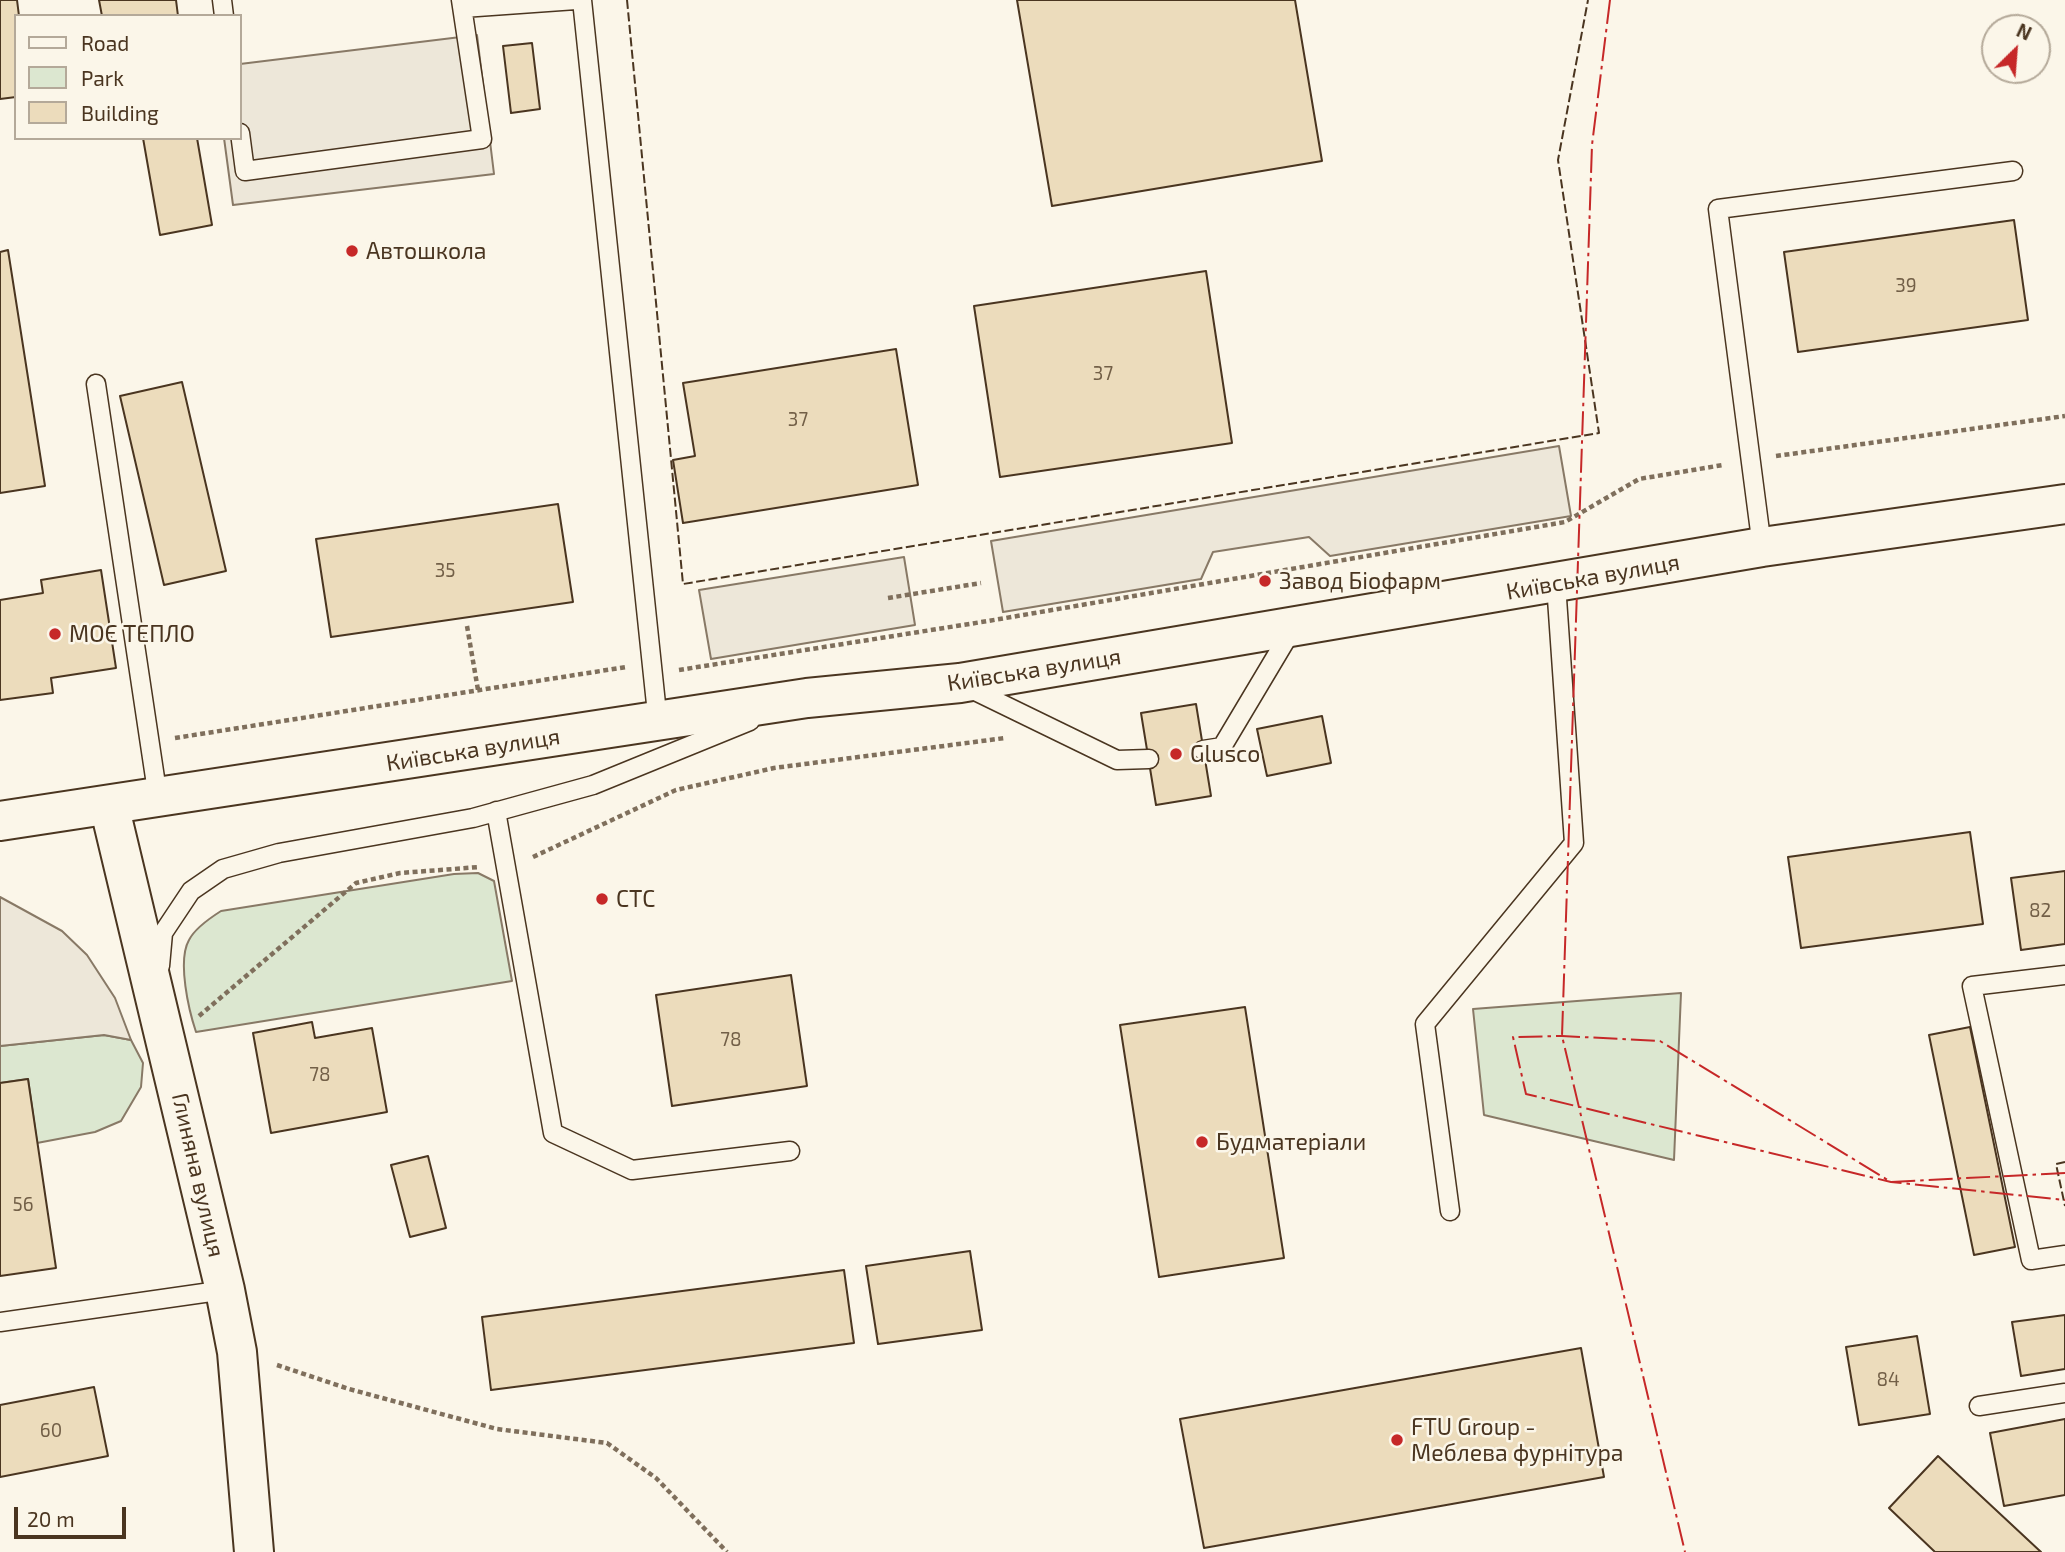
<!DOCTYPE html>
<html>
<head>
<meta charset="utf-8">
<style>
  body { margin:0 }
  #map { position:relative; width:2065px; height:1552px; overflow:hidden; background:#fbf6e9; font-family:"Exo 2",sans-serif }
  canvas { display:block }
  .legend { position:absolute; left:14px; top:14px; width:228px; height:126px; box-sizing:border-box; background:#fbf6e9; border:2px solid #b4a999; margin:0; padding:9px 12px; list-style:none; font-size:21px; color:#4a3520 }
  .legend li { display:flex; align-items:center; gap:14px; height:35px }
  .legend b { width:35px; border:2px solid #b4a999 }
  .north { position:absolute; left:1981px; top:14px; width:70px; height:70px; box-sizing:border-box; background:#fbf6e9; border:2px solid #b4a999; border-radius:50%; rotate:25deg; font-size:19px; font-weight:700; line-height:28px; text-align:center; color:#4a3520 }
  .north::after { content:''; display:block; margin:auto; width:24px; height:32px; background:#c62828; clip-path:polygon(50% 0,100% 100%,50% 72%,0 100%) }
  .scale { position:absolute; left:14px; top:1507px; width:112px; height:32px; box-sizing:border-box; border:4px solid #4a3520; border-top:0; padding-left:9px; font-size:21px; line-height:24px; white-space:nowrap; color:#4a3520; -webkit-text-stroke:5px #fbf6e9; paint-order:stroke }
</style>
</head>
<body>
<div id="map">
<canvas width="2065" height="1552"></canvas>
<ul class="legend">
<li><b style="height:9px;background:#fbf6e9"></b>Road</li>
<li><b style="height:19px;background:#dce7d0"></b>Park</li>
<li><b style="height:19px;background:#ecdcbc"></b>Building</li>
</ul>
<div class="north">N</div>
<div class="scale">20 m</div>
</div>
<script>
const g = document.querySelector('canvas').getContext('2d');
g.lineJoin = 'round';
function fill(path, color) {
  g.fillStyle = color;
  g.fill(path, 'evenodd');
}
function trace(path, color, width, dash) {
  g.strokeStyle = color;
  g.lineWidth = width;
  g.lineCap = dash ? 'butt' : 'round';
  g.setLineDash(dash || []);
  g.stroke(path);
}
function drawText(font, color, halo, rows, align = 'center') {
  g.font = font + ' "Exo 2",sans-serif';
  g.lineWidth = 5;
  g.setLineDash([]);
  g.textBaseline = 'middle';
  g.strokeStyle = halo;
  g.fillStyle = color;
  for (const [text, x, y, turn = 0] of rows) {
    g.save();
    g.translate(x, y);
    g.rotate((+turn || 0) * Math.PI / 180);
    g.textAlign = isNaN(turn) ? turn : align;
    if (halo) g.strokeText(text, 0, 0);
    g.fillText(text, 0, 0);
    g.restore();
  }
}
const green = new Path2D(`
  M478,873l16,8 18,100 -316,51c-7,-21 -19,-71 -7,-92 6,-12 21,-22 32,-29l233,-37z
  M1681,993l-7,167 -190,-45 -11,-106z
  M104,1035l27,5 12,23 -2,24 -20,34 -26,11 -58,11 -9,-64 -28,4v-37z`);
fill(green, '#dce7d0');
trace(green, '#887966', 2);
const parking = new Path2D(`
  M477,35l17,139 -261,31 -9,-67h16v-74z
  M1559,446l12,70 -241,40 -21,-19 -96,15 -12,27 -198,33 -12,-71z
  M904,557l11,68 -204,34 -12,-69z
  M0,897l62,34 25,24 28,43 16,42 -27,-5 -104,11z`);
fill(parking, '#ede7d9');
trace(parking, '#887966', 2);
const building = new Path2D(`
  M0,0h17l2,16h-3v81l-16,2z
  M99,0h77l2,16h-76z
  M1017,0h278l27,161 -270,45z
  M532,43l8,66 -29,4 -8,-67z
  M143,138h54l15,87 -52,10z
  M2014,220l14,100 -230,32 -14,-100z
  M8,250l37,236 -45,7v-241z
  M1206,271l26,172 -232,34 -26,-171z
  M896,349l22,136 -235,38 -10,-63 22,-4 -12,-73z
  M182,382l44,189 -62,14 -44,-189z
  M558,504l15,98 -242,35 -15,-98z
  M101,570l15,98 -65,10 2,15 -53,7v-100l43,-7 -2,-13z
  M1196,704l15,92 -55,9 -15,-92z
  M1322,716l9,47 -64,13 -10,-47z
  M1970,832l13,92 -182,24 -13,-91z
  M2065,871v73l-44,6 -10,-72z
  M791,975l16,111 -135,20 -16,-111z
  M1245,1007l39,251 -125,19 -39,-252z
  M312,1022l3,16 57,-10 15,84 -116,21 -18,-100z
  M1970,1027l45,220 -41,8 -45,-220z
  M28,1079l28,189 -56,8v-193z
  M428,1156l18,72 -36,9 -19,-72z
  M970,1251l12,79 -104,14 -12,-78z
  M844,1270l10,73 -363,47 -9,-73z
  M2065,1315v54l-44,7 -9,-54z
  M1917,1336l13,78 -71,11 -13,-78z
  M1581,1348l23,129 -400,71 -24,-129z
  M94,1387l14,69 -108,21v-72z
  M2065,1419v76l-61,11 -14,-73z
  M1938,1456l103,96h-106l-46,-44z`);
fill(building, '#ecdcbc');
trace(building, '#4a3520', 2);
const service = new Path2D(`
  M222,0l2,16
  M582,0l76,723
  M463,8l113,-8
  M240,133l5,38 237,-32 -21,-139
  M96,384l62,414
  M1762,547l-44,-338 295,-38
  M969,688l148,72 32,-1
  M1203,750l19,-3 71,-119
  M496,811l57,322 79,37 158,-19
  M160,966l3,-33 28,-42 32,-22 56,-16 194,-35 120,-33 157,-64
  M2065,975l-93,11 59,274 34,-5
  M1450,1211l-25,-187 149,-181 -18,-259
  M0,1322l225,-32
  M1979,1406l86,-13`);
const tertiary = new Path2D(`
  M109,805l116,485 12,62 17,200`);
const primary = new Path2D(`
  M0,821l807,-123 153,-15 802,-136 303,-43`);
trace(service, '#4a3520', 21);
trace(tertiary, '#4a3520', 42);
trace(primary, '#4a3520', 42);
trace(new Path2D(`
  M1776,456l289,-40
  M888,598l93,-15
  M467,626l11,64
  M679,670l309,-49 577,-99 74,-43 84,-14
  M175,738l451,-71
  M533,857l143,-67 98,-22 231,-30
  M199,1016l157,-133 44,-10 80,-6
  M277,1365l72,24 148,40 110,14 49,35 71,74`), '#7f6f5c', 4.5, [5, 3.5]);
trace(service, '#fbf6e9', 18);
trace(tertiary, '#fbf6e9', 38);
trace(primary, '#fbf6e9', 38);
trace(new Path2D(`
  M627,0l56,584 916,-151 -41,-273 30,-160
  M2065,1162l-9,2 9,42`), '#4a3520', 2, [9, 3.5]);
trace(new Path2D(`
  M1610,0l-18,145 -30,891 123,516
  M2065,1173l-174,9 -231,-141 -98,-5 -49,1 13,57 365,88 174,18`), '#c62828', 2, [24, 5, 3.5, 5]);
for (const [x, y, r, color] of [
  [352,251,7,"#c62828"],
  [1265,581,7,"#c62828"],
  [55,634,7,"#c62828"],
  [1176,754,7,"#c62828"],
  [602,899,7,"#c62828"],
  [1202,1142,7,"#c62828"],
  [1397,1440,7,"#c62828"]
]) {
  const dot = new Path2D();
  dot.arc(x, y, r, 0, 2 * Math.PI);
  g.fillStyle = color;
  g.fill(dot);
  trace(dot, '#fbf6e9', 2.5);
}
drawText('19px', '#725f47', null, [
  ["39",1906,286],
  ["37",1103,374],
  ["37",798,420],
  ["35",445,571],
  ["82",2040,911],
  ["78",731,1040],
  ["78",320,1075],
  ["56",23,1205],
  ["84",1888,1380],
  ["60",51,1431]
]);
drawText('23px', '#4a3520', '#fbf6e9', [
  ["Автошкола",366,251],
  ["Завод Біофарм",1279,581],
  ["МОЄ ТЕПЛО",69,634],
  ["Glusco",1190,754],
  ["СТС",616,899],
  ["Будматеріали",1216,1142],
  ["FTU Group -",1411,1427],
  ["Меблева фурнітура",1411,1453]
], 'left');
drawText('23px', '#4a3520', '#fbf6e9', [
  ["Київська вулиця",1593,577,-10],
  ["Київська вулиця",1034,670,-9],
  ["Київська вулиця",473,750,-9],
  ["Глиняна вулиця",198,1175,77]
]);
</script>
</body>
</html>
